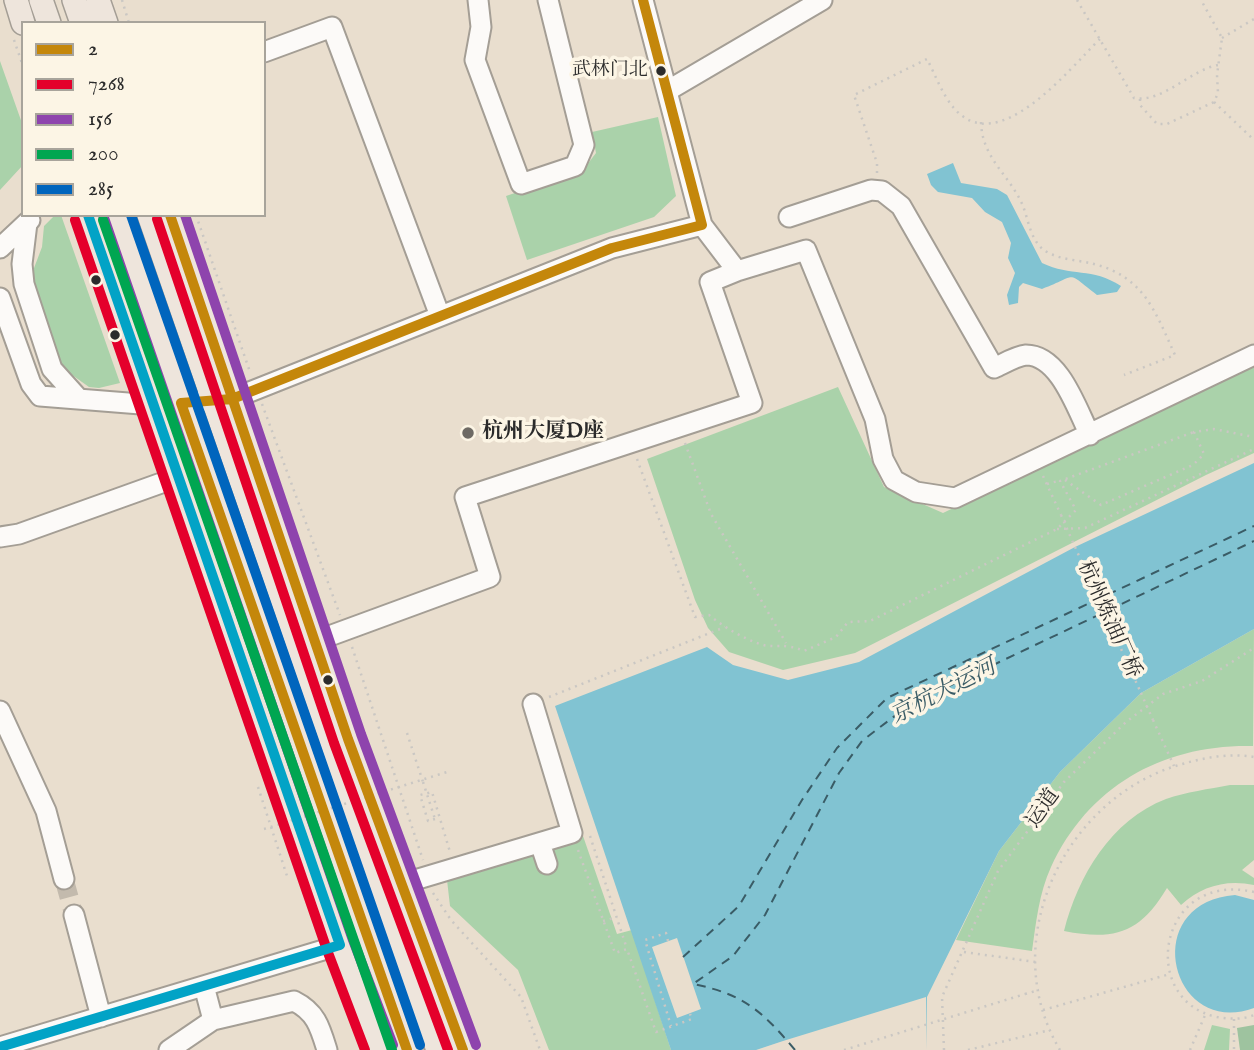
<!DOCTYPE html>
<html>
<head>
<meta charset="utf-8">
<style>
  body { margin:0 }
  #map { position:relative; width:1254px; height:1050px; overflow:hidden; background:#e9dece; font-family:"IM FELL English",serif }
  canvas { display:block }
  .legend { position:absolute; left:21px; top:21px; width:245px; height:196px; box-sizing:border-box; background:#fcf5e5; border:2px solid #a8a49b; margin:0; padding:9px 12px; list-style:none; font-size:21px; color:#2b2b2b }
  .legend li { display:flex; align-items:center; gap:14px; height:35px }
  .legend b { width:35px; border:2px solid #a8a49b }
</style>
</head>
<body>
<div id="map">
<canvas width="1254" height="1050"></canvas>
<ul class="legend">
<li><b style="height:9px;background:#c4870b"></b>2</li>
<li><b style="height:9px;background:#e4002b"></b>7268</li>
<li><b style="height:9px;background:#8e44ad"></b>156</li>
<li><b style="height:9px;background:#00a651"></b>200</li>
<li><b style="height:9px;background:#0065bd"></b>285</li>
</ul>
</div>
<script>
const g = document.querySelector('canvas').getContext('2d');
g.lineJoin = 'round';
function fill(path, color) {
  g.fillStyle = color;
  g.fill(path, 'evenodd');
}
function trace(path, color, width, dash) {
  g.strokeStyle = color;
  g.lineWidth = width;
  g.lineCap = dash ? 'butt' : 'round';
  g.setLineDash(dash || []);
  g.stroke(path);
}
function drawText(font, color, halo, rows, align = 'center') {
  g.font = font + ' "IM FELL English","Noto Serif SC",serif';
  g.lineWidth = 7;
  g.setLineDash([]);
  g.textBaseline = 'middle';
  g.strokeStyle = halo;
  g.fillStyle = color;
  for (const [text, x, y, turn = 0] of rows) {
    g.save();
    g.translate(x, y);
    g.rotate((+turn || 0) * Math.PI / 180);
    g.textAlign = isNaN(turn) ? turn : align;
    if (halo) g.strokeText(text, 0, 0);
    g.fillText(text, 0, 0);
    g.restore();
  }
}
fill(new Path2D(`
  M0,61l23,65v39l-23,25z
  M658,117l18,79 -22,21 -127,43 -21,-64 77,-26 13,-17 -4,-21z
  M55,215h6l59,168 -21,5 -10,-1 -21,-15 -10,-12 -27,-84 11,-29 2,-21z
  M1254,363v90l-48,22 -351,178 -72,17 -54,-18 -21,-24 -13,-28 -48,-141 191,-72 46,100 59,26z
  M1254,629l-1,117c-89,-2 -164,39 -202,121 -12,26 -15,56 -19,84l-76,-11 43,-89 61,-79 81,-79z
  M1230,785h24v75l-12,10 12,8v7c-27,-6 -53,1 -73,20l-14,-17c-27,45 -52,53 -103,43 14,-55 47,-111 102,-132 20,-7 43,-10 64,-14z
  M583,836l34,98 15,-4 39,120h-122l-31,-80 -68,-64 -3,-26z
  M1212,1025l18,4 -1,21h-25z`), '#aad2aa');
fill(new Path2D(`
  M1254,1025v25h-14l-3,-22z`), '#9ec39f');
fill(new Path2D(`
  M953,163l8,20 36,6 10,6 35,68c29,14 50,4 79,23l-4,6 -20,3c-33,-25 -17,-20 -55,-6l-19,-6 -4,4 -1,16 -9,2 -2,-10 8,-22 -7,-15 3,-15 -9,-21 -17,-10 -13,-14 -34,-6 -7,-7 -4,-11z
  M1254,463v166l-113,64 -81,79 -61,79 -72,146v53h-256l-116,-344 152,-59 26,18 55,15 71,-18 216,-115z
  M1235,895l19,5v108c-83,31 -117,-105 -19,-113z`), '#81c3d2');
fill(new Path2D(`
  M677,938l24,71 -24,9 -25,-71z
  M926,997l1,53h-171l27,-9z`), '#e9dece');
trace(new Path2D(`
  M683,957l56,-51 63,-106 35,-52 50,-50 367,-172
  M795,1050c-32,-38 -51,-56 -102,-66l40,-28 32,-41 74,-142 23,-32 47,-36 345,-164`), '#3a5c66', 2, [9, 7]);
trace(new Path2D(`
  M64,879l10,36`), '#c3baad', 19, [19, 10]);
trace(new Path2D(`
  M237,531l188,519`), '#c3baad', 28, [28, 14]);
const minor = new Path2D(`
  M478,0l3,27 -6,33 46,124 54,-18 9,-21 -36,-145
  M264,52l68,-25 108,289
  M667,91l155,-91
  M789,217l82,-27 11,1 19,15 93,162c9,-4 22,-12 32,-13 34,0 51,55 64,80
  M27,223l-5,41 2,20 28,85 27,30
  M702,225l35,46 69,-21 69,169 8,40 11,21 22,12 39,6 299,-143
  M0,248l30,-28
  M0,298l31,86 9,12 113,9 79,-6 380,-151 90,-23 -59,-225
  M0,537l19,-3 159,-57
  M313,642l177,-65 -25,-80 287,-94 -42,-121 27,-11
  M0,711l46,100 18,68
  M540,843l7,21
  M398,885l174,-52 -39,-129
  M74,915l27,102
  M204,986l9,34 81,-19c22,11 26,26 33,49
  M0,1047l340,-102
  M169,1050l44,-30`);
const major = new Path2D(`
  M16,0l7,23
  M41,0l8,23
  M74,0l8,23
  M98,0l8,23
  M88,215l252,730 40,105
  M116,215l243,703 48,132
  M149,215l289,835
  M170,215c94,280 185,560 293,835`);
trace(minor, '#a49e95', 23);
trace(major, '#a49e95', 26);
trace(new Path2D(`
  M122,0l7,23
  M1077,0l57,98c29,5 56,-28 84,-33
  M1222,38l32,-19
  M14,40l9,26
  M1140,99v6l17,19h10l47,-22 4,-9 -1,-18 5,-37 -21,-38
  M1214,102l40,38
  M981,122c1,37 29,53 42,84 6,16 8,37 24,46 14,8 32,8 47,12 50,13 61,47 81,91l-51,20
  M877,173v-10l-23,-68 73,-36c8,15 15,35 26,48 44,54 116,-38 147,-68
  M196,215l54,157
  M262,404l78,211
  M685,443l26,71 75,129
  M637,459l58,158 14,-2c15,12 33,23 51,29 14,5 23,-2 44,7l32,-14 12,-15 22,-1 187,-92 19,-19 -16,-29 134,-49
  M1043,476l18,39
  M1065,480l36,25 92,-40 11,-11 -10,-22 20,-3 40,8
  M1047,484l11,-3
  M1057,529l28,-1 169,-79
  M1075,547l66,146
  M352,647l71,213
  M549,697l176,-70
  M1153,720l21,46
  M407,733l16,49
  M258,787l30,92
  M435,819l-7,2 -8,-26 12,-3 18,60
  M590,836l37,113
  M578,850l37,103 12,-4 29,83 36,-13 -2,-5
  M1254,892c-97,-22 -116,109 -37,125 12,2 25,3 37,-2
  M433,893l18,27 70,77 19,53
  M603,921l14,-4
  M668,941l-2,-8 -21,7 26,86
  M964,952l72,10
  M1025,994l14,-4
  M1043,1010l127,-36
  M1234,1019v31
  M944,1050l-2,-53 56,-126 66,-89 62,-60 37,-28 39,-13 52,-33
  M968,1050l82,-20
  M1060,1050c-66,-110 7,-257 126,-287 21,-6 46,-10 68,-6
  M1190,1050l16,-37`), '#cac7c3', 2.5, [2, 5]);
trace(minor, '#fcfaf8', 19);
trace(major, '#eee5dc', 23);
trace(new Path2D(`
  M1061,515l14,32
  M1141,693l12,27
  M423,782l12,37
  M264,829l183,-57
  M844,1050l181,-56`), '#cac7c3', 2.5, [2, 5]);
trace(new Path2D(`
  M170,215l178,524 115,311
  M407,1050l-226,-647 51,-4 380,-151 90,-23 -59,-225`), '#c4870b', 10);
trace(new Path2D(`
  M157,219l177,524 114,307
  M75,220l252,730 38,100`), '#e4002b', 10);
trace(new Path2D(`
  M103,215l250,725 40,105
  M185,215l176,519 115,311`), '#8e44ad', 10);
trace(new Path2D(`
  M103,220l289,830`), '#00a651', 10);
trace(new Path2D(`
  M131,215l289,830`), '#0065bd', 10);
trace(new Path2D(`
  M0,1047l340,-102 -252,-730`), '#02a3c6', 10);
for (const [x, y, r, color] of [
  [661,71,6,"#2b2b2b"],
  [96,280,6,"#2b2b2b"],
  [115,335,6,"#2b2b2b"],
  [468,433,7,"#6e6a64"],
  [328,680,6,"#2b2b2b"]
]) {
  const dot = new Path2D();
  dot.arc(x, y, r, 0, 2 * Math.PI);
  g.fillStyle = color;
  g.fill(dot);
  trace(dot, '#fcf5e5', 2.5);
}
drawText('19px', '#2b2b2b', '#fcf5e5', [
  ["武林门北",648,71]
], 'right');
drawText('bold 21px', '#2b2b2b', '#fcf5e5', [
  ["杭州大厦D座",482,433]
], 'left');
drawText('21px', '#2b2b2b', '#fcf5e5', [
  ["杭州炼油厂桥",1108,620,66],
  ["运道",1044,809,-55]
]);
drawText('italic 23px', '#3a5c66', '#fcf5e5', [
  ["京杭大运河",944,693,-27]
]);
</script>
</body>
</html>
